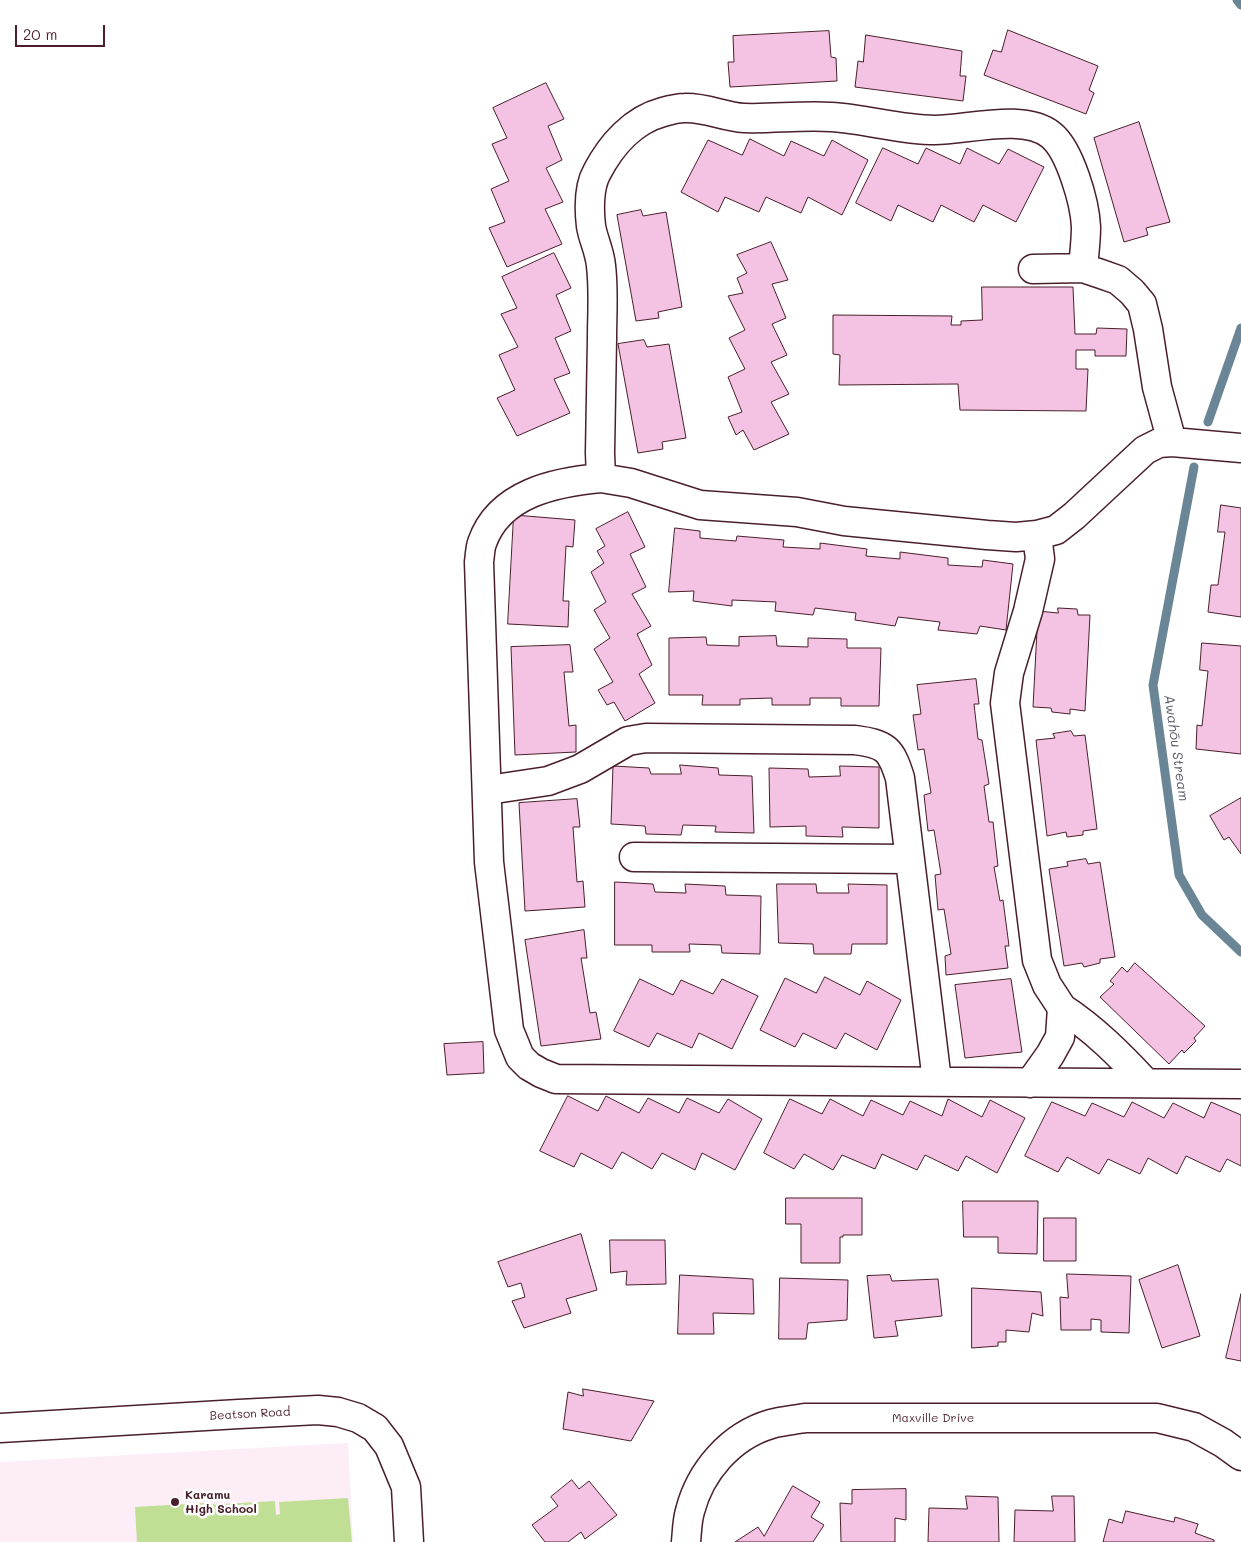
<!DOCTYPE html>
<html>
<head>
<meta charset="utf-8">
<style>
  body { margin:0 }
  #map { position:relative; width:1241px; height:1542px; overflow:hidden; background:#fff; font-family:Mali,sans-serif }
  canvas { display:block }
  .scale { position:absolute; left:15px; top:25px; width:90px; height:22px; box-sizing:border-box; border:2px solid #4a1f2b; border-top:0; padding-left:6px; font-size:15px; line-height:18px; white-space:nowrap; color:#4a1f2b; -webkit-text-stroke:4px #fff; paint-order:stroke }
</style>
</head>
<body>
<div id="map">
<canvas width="1241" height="1542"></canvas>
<div class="scale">20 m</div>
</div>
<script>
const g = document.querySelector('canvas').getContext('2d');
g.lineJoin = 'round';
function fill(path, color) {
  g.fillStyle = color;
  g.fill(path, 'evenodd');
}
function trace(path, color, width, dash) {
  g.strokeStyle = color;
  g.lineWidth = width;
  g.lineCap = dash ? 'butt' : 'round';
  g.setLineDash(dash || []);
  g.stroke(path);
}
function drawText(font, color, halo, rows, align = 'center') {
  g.font = font + ' Mali,sans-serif';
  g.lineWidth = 5;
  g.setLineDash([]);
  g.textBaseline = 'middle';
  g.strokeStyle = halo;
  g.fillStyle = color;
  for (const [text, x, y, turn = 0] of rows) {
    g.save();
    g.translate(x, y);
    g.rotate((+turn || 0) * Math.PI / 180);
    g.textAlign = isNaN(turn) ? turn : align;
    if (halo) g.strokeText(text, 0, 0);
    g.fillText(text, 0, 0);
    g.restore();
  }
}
fill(new Path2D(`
  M348,1443l5,99h-353v-80z`), '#fcedf6');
fill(new Path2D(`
  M348,1498l4,44h-215l-2,-35 69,-4 1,15h2l-1,-13 69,-4 1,14 4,-1 -1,-12z`), '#c1de95');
trace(new Path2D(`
  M1237,0l4,5
  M1208,422l33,-94
  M1194,467l-41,218 26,190 23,40 39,37`), '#6a8696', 9);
const building = new Path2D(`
  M1008,30l90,36 -9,24 5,3 -8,21 -102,-39 9,-25 8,2z
  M829,31l2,26 5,1 1,23 -107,6 -2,-25h6l-1,-26z
  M866,35l96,16 -2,25h6l-3,25 -108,-14 3,-26 5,1z
  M546,83l18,36 -16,7 14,34 -16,8 17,34 -18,7 17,35 -55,23 -18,-39 16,-6 -14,-33 18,-8 -17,-37 15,-6 -14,-30z
  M1139,122l31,100 -24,6 2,7 -24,7 -30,-104z
  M750,139l34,17 7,-15 33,15 8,-16 36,20 -26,55 -34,-18 -7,16 -35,-16 -7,15 -34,-15 -7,15 -37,-20 27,-52 34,15z
  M883,148l35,16 8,-16 34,16 7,-16 32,16 9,-15 36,18 -28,55 -33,-17 -9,17 -33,-17 -8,17 -35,-17 -7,16 -35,-18z
  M641,210l2,6 23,-4 16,95 -24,5 1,6 -23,3 -19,-106z
  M771,242l17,38 -16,4 14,34 -14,6 15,31 -16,7 18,32 -18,8 18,32 -35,16 -11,-20 -7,5 -8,-18 14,-5 -14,-35 17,-8 -16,-31 16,-8 -17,-34 15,-3 -6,-15 10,-5 -10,-18z
  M554,253l17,35 -15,7 15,36 -16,7 15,35 -16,6 16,34 -53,23 -20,-38 18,-8 -16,-35 19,-8 -17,-33 16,-6 -15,-31z
  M982,287h91l2,47h21l1,-6 30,1 -1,27h-31v-6h-19v19h12l-2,42 -126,-1 -2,-26 -119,1 1,-30 -7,-1v-39l119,1 -1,9h10v-4l21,-1z
  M644,340l3,7 22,-3 17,94 -24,4 1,7 -25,4 -20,-109z
  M1221,505l20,3v109l-33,-5 3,-27h7l7,-53h-7z
  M628,512l17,35 -15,7 16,33 -14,7 19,32 -14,8 15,31 -13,9 16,29 -30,18 -11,-19 -7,3 -9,-15 15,-8 -19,-33 16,-11 -16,-28 12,-8 -15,-30 13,-9 -7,-12 8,-5 -9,-17z
  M514,515l61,5 -2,27 -7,-1 -3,55h6l-1,26 -60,-3z
  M675,528l25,3v7l36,3 1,-5 47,4 -1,7 37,2v-6l47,6 -1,7 34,3v-7l48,6v7l34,2 1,-7 30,4 -7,66 -26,-4 -3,8 -39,-4 2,-8 -42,-5 -3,9 -40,-6 1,-7 -41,-5 -2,7 -38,-4 1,-9 -44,-2v6l-39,-5 1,-10 -25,1z
  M1058,608l19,1 1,6h12l-5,96 -15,-2v5l-18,-2 -1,-4 -18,-1 5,-96 20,2z
  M776,636l1,10 31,1v-9l39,1v9h34l-2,58h-38v-8h-31v7h-38v-7l-32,1v6h-38l1,-10h-34v-57l37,-1 1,8 32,1v-9z
  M1202,643l39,3v108l-45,-5 1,-24 5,1 6,-55 -8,-1z
  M570,645l3,27h-9l5,54 7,-1v27l-61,3 -4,-108z
  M976,679l3,25h-5l4,35 4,1 7,44 -5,2 5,36h4l5,44 -4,1 6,34 3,-1 6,46h-4l3,22 -62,7 -1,-19 6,-2 -7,-45 -6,1 -3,-35 6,-1 -7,-44 -6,1 -4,-36 7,-2 -7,-44 -6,1 -5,-35 8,-1 -4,-29z
  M1071,731l3,5 11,-1 12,94 -14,2v4l-16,2 -1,-5 -19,4 -11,-96 19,-2 -2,-4z
  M680,765l38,3 1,7 33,1 2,57 -39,-1 1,-6 -33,-1 -2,10 -35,-1 -1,-8 -34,-2 2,-58 36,2 2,6h30z
  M840,766l39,1v61l-37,-1 1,10 -37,-1v-10l-36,1 -1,-59 39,1 1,8 31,-1z
  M1241,798v56l-12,-17 -5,3 -14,-24z
  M577,799l3,28h-7l4,55 6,-1 2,26 -60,4 -6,-108z
  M1086,859l2,5 12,-2 15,95 -15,2v4l-16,4 -2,-4 -18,3 -15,-97 19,-3 -1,-4z
  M615,882l38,2 2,8 31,1 -1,-9 40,2 1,9 35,1 -1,58 -38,-1 -1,-8 -32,-1 1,8h-38v-7h-37z
  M777,884h39l1,9h32l-1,-9 39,1v59h-35l-1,10h-37l-1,-10 -34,-1z
  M584,930l3,28h-6l9,55 6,-1 5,27 -60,7 -16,-106z
  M1135,963l70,63 -11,12 2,3 -12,12 -2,-3 -13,14 -69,-67 14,-13 -4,-3 12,-14 5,5z
  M825,977l35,18 7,-14 34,19 -24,50 -32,-17 -9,16 -33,-16 -8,14 -35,-17 25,-52 31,15z
  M640,979l33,16 8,-15 32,14 9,-15 36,17 -26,53 -33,-16 -7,15 -35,-15 -8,14 -35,-16z
  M1011,979l11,73 -57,6 -10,-73z
  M483,1042l1,31 -37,2 -3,-31z
  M568,1096l30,15 8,-15 33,17 9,-15 31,15 8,-15 32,15 9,-14 34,20 -27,51 -33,-17 -7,17 -33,-17 -10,16 -30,-17 -10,17 -31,-16 -7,14 -34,-16z
  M790,1099l32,15 8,-15 33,17 8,-16 32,15 7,-14 32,15 6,-17 34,18 8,-17 35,18 -28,55 -31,-17 -8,15 -33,-16 -8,15 -35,-16 -7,15 -33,-14 -9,15 -29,-16 -10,15 -30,-16z
  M1052,1102l33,14 7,-13 32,14 8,-15 32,16 9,-15 31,15 7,-16 30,13v51l-14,-7 -7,13 -34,-16 -9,18 -29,-16 -8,16 -32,-15 -9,15 -32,-17 -9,15 -33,-16z
  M786,1198h76v37h-19v2h-3v26h-39v-39h-15z
  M963,1201h75l-1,53 -39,-1v-16h-34z
  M1044,1218h32v43h-32z
  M581,1234l16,56 -31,9 5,14 -47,15 -12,-27 13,-4 -4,-14 -13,4 -10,-25z
  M610,1240h55l1,44 -40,1 1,-14 -16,2z
  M1178,1265l22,71 -38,12 -23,-68z
  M1067,1274l64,2 -2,57 -28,-1v-12l-10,-1v11h-30l-1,-33 8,1z
  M680,1275l73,4 1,35 -41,-1 1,21h-36z
  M890,1275l2,6 46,-2 4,37 -47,5 3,15 -24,2 -7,-62z
  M780,1278l68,2 -1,40 -39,3 -2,16h-27z
  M972,1288l69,4 2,24 -11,-3 -3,19 -23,-2v12h-8v4l-26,2z
  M1241,1294v67l-15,-3z
  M583,1389l71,12 -23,40 -68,-12 5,-37 15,4z
  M572,1480l7,9 10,-8 28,34 -32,24 -4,-7 -13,10h-23l-13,-17 26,-19 -7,-9z
  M793,1486l27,16 -9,15 13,8 -11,17h-78l23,-15 6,9z
  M906,1489v31l-11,-2v24h-54l-1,-39 12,1v-14z
  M966,1496l32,1 1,45h-71l1,-34 38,1z
  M1052,1496h22l1,46h-61l1,-32 38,1z
  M1126,1511l48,11 1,-5 23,7 -3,9 19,7v2h-111l6,-23 13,4z`);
fill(building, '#f4c2e2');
trace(building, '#4a1f2b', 1);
const minor = new Path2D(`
  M1083,268c1,-13 3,-27 3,-41 -1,-24 -16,-77 -35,-92 -27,-22 -84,-5 -116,-5 -35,0 -69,-11 -104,-13 -29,-2 -58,2 -87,1 -20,-1 -39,-11 -59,-10 -7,0 -15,2 -22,4 -30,8 -52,33 -66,60 -8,14 -8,37 -6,54 2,13 9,26 10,40 3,24 1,49 1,73 -1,38 -1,76 -2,114l1,25c-45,4 -102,15 -119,65 -2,5 -2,13 -3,19l10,300 20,168 11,27 9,9 12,7 15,6 685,5
  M1033,269l50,-1 18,6 17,6 14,12 10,12 6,25 9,58 15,55
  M601,478l30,5 69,22 97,7 47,9 143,14 29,2 21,-2 19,-5 18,-14 71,-66 14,-7 13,-1 69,6
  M488,790l60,-9 32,-12 48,-28 18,-3 209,2c31,4 36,9 45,38l37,303
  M634,857l275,2
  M1062,1008c32,21 58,47 84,75
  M1030,1083l20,-28 10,-18 2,-29 -15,-23 -10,-25 -32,-257 4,-30 19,-62 12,-52 -3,-24
  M0,1428l239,-14 79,-4 20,2 20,6 17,10 14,18 17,41 3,55
  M686,1542c1,-10 1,-21 4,-31 10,-39 40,-75 81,-87 10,-3 23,-4 34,-6h352l37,9 29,16 18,13`);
trace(minor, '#4a1f2b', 31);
trace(minor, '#fff', 28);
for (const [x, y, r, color] of [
  [175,1502,5,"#4a1f2b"]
]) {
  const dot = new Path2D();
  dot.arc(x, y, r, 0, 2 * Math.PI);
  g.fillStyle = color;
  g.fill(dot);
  trace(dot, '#fff', 2);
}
drawText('12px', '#4a1f2b', '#fff', [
  ["Beatson Road",250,1414,-3],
  ["Maxville Drive",933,1418]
]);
drawText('bold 12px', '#4a1f2b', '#fff', [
  ["Karamu",185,1495],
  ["High School",185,1509]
], 'left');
drawText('italic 14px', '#5d5b6a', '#fff', [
  ["Awahōu Stream",1176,748,82]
]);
</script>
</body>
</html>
